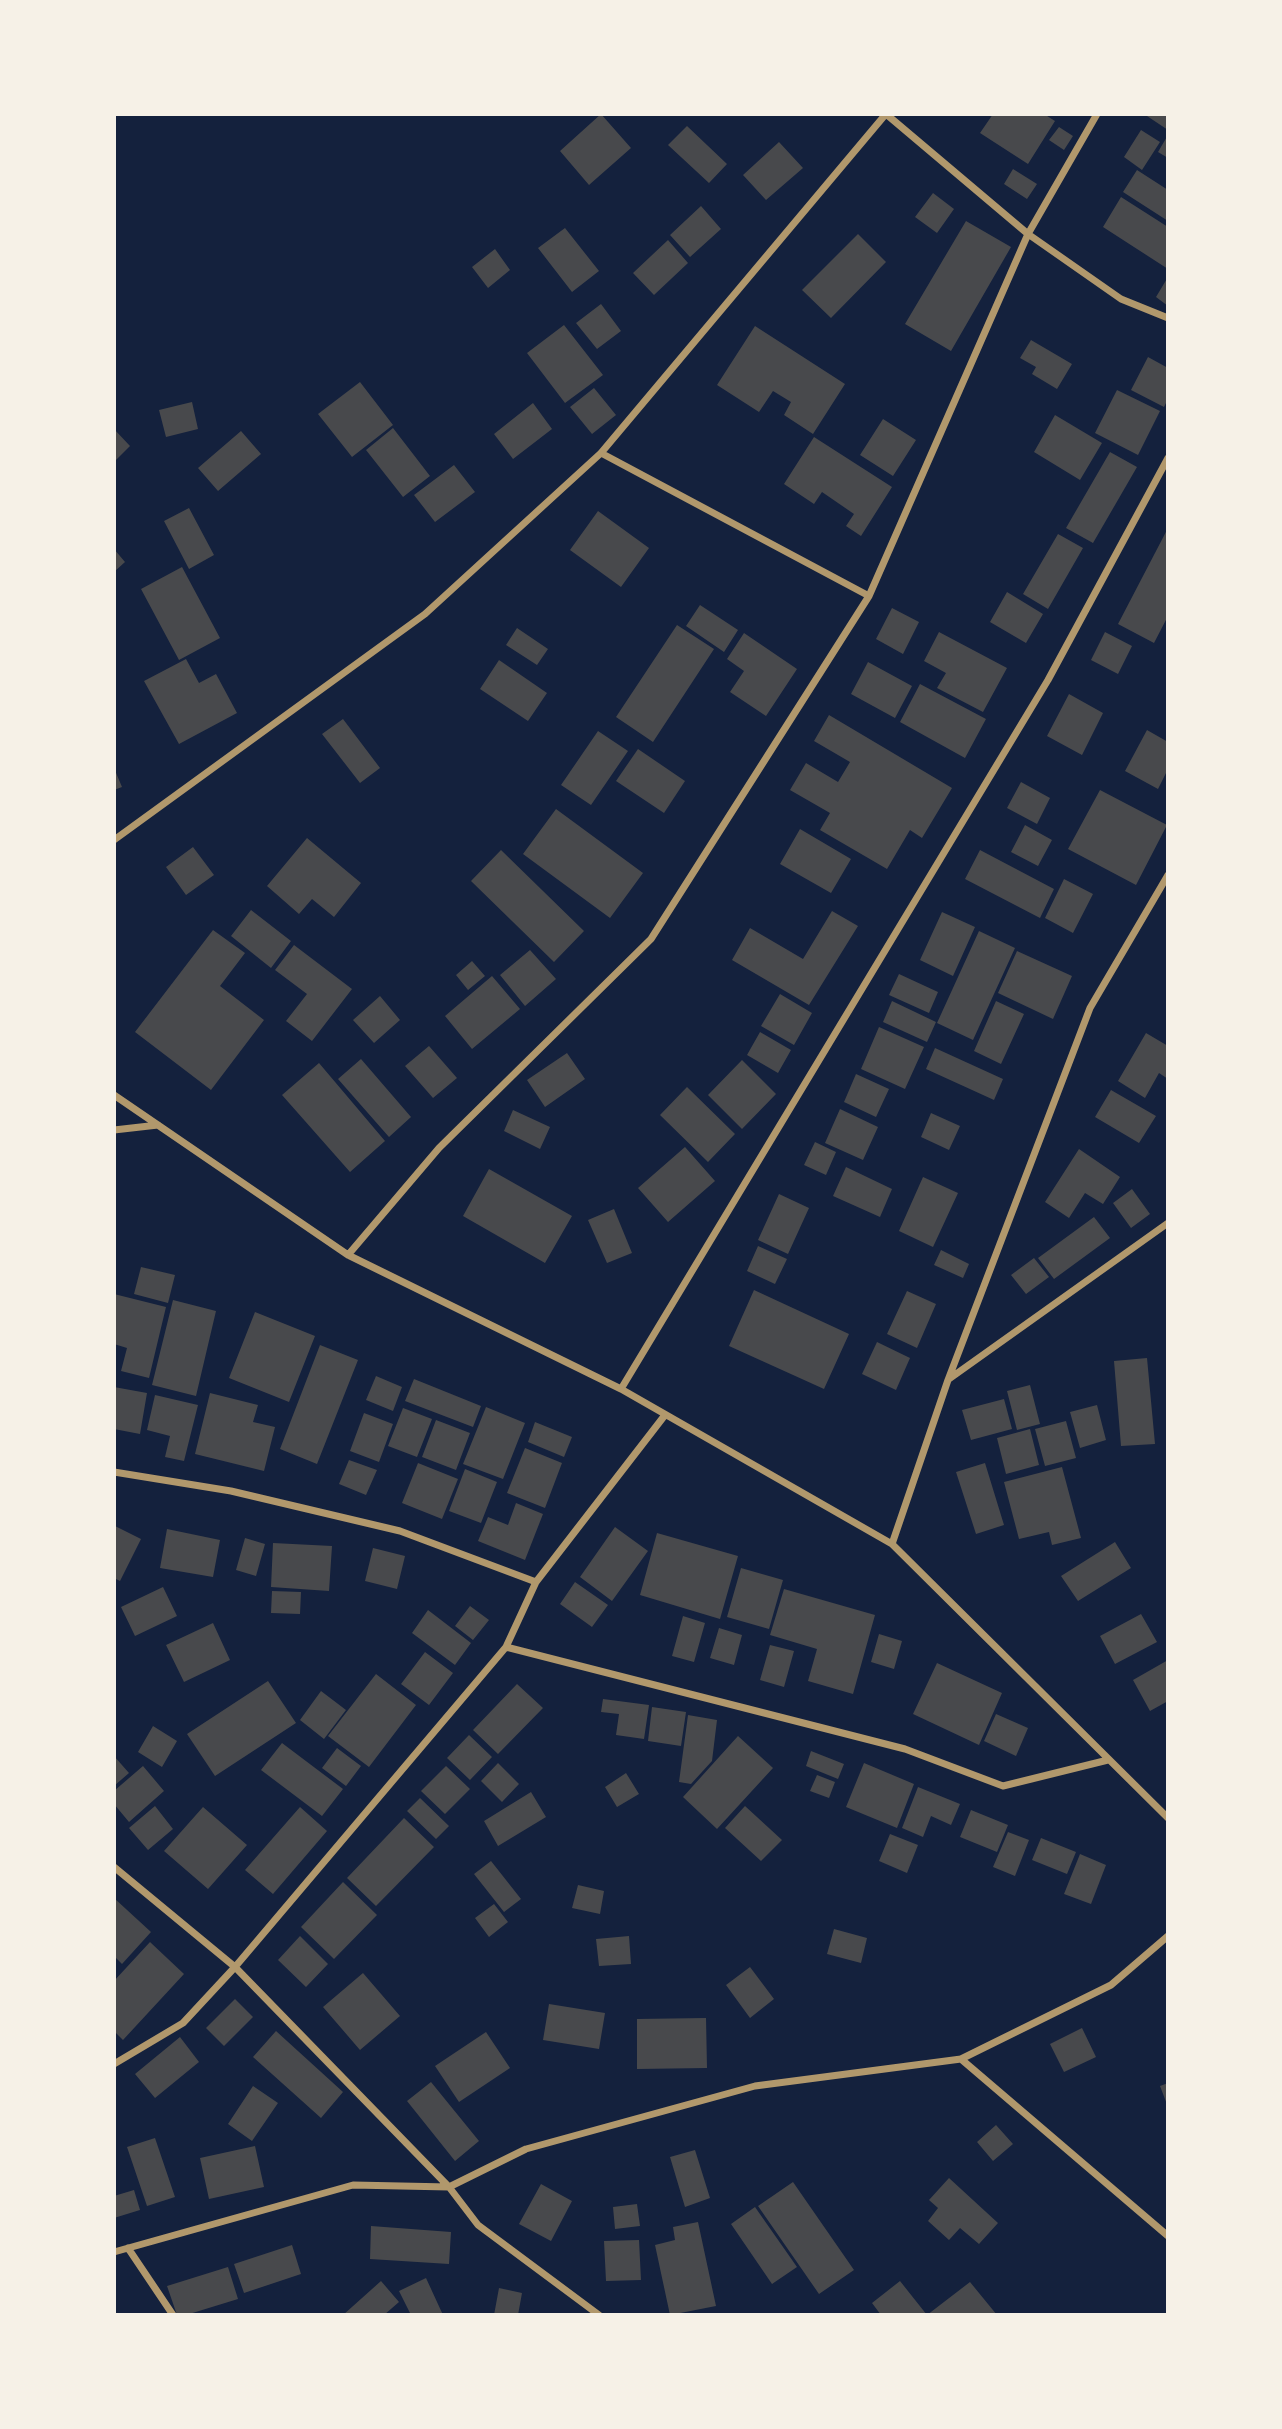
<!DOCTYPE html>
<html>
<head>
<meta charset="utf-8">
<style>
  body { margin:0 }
  #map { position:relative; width:1282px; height:2429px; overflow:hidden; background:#14213d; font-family:Lora,serif }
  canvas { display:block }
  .frame { position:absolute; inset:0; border:116px solid #f6f1e7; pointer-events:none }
</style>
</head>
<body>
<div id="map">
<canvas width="1282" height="2429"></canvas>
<div class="frame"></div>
</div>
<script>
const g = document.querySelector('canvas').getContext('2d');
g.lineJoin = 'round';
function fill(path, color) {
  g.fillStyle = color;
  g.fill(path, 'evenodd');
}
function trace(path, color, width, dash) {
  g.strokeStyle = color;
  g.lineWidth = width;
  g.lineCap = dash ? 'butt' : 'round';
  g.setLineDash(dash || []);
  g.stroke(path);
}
fill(new Path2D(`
  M601,114l30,34 -42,37 -29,-34z
  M993,114h51l11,7 -27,43 -48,-31z
  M1148,114h20v16l-21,-14z
  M687,126l40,38 -18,19 -41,-38z
  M1059,127l14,9 -9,14 -15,-10z
  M1141,130l19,12 -18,28 -18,-13z
  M1168,135v23l-10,-6z
  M779,142l24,26 -37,32 -23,-25z
  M1013,169l24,15 -10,15 -23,-15z
  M1137,170l31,20v31l-45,-29z
  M933,193l21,16 -17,24 -22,-16z
  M1121,197l47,30v42l-65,-42z
  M701,206l20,23 -31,28 -20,-22z
  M966,221l45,26 -60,104 -46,-27z
  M565,228l34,43 -27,21 -34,-44z
  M858,234l28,28 -55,56 -29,-28z
  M668,240l20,23 -34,32 -21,-22z
  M495,249l15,21 -22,18 -16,-21z
  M1168,277v29l-12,-9z
  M601,304l20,27 -24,18 -21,-26z
  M564,325l39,50 -38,28 -38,-50z
  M755,326l90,58 -32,50 -29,-19 7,-13 -18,-11 -14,21 -42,-27z
  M1031,340l41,24 -15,25 -25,-15 4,-7 -16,-9z
  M1148,357l20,11v31l-4,8 -33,-17z
  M360,382l33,43 -41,32 -34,-43z
  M594,388l22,27 -24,19 -22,-27z
  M1117,390l43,21 -22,44 -43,-22z
  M192,402l6,27 -32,8 -7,-27z
  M533,403l19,26 -39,30 -19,-25z
  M1055,415l47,28 -22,37 -46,-28z
  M883,419l33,21 -23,36 -33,-21z
  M393,428l37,48 -27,21 -37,-47z
  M114,429l16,17 -16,16z
  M241,431l20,23 -43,37 -20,-23z
  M814,437l78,50 -31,49 -15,-10 8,-12 -32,-22 -8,12 -30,-20z
  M1110,452l27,15 -44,76 -27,-15z
  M454,465l21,27 -40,30 -21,-27z
  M189,508l25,47 -25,14 -25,-48z
  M598,511l51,37 -28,39 -51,-37z
  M1168,528v88l-14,27 -36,-19z
  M1058,534l25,14 -35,61 -25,-15z
  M114,549l11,13 -11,10z
  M182,567l38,71 -41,22 -38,-71z
  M1007,592l36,22 -17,29 -36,-21z
  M700,605l38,25 -14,22 -38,-26z
  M892,608l27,14 -16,32 -27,-15z
  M677,625l37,24 -61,93 -37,-25z
  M517,628l31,21 -11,16 -31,-20z
  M939,632l68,36 -24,44 -46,-24 9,-15 -22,-12z
  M1105,632l27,14 -14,28 -27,-14z
  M744,633l53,36 -31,47 -36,-24 14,-21 -17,-12z
  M186,659l13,24 17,-9 21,39 -58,31 -35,-63z
  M499,660l48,33 -19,28 -48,-32z
  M868,662l44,24 -17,32 -44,-24z
  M920,684l66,35 -21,39 -65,-36z
  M1069,694l34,19 -21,42 -35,-19z
  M829,715l123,73 -30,50 -12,-8 -23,39 -67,-39 10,-17 -40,-23 16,-27 32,19 12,-20 -36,-21z
  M343,719l37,49 -20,15 -38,-49z
  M1147,730l21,12v27l-10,20 -33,-18z
  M598,731l30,20 -37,54 -30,-20z
  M638,749l47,32 -21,32 -48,-32z
  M114,768l8,19 -8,3z
  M1021,782l29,16 -13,26 -30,-16z
  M1100,790l67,35 -31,60 -68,-36z
  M556,809l87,64 -33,45 -87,-64z
  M1025,825l27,15 -14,26 -27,-14z
  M800,829l51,30 -20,34 -51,-29z
  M307,838l54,45 -27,34 -22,-18 -13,15 -32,-28z
  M193,847l21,28 -28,20 -20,-28z
  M501,850l83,81 -30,31 -83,-81z
  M980,850l74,39 -14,29 -75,-39z
  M1064,879l29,15 -20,39 -28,-15z
  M251,910l40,31 -20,27 -40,-32z
  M832,911l26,15 -49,79 -77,-45 18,-32 53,31z
  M942,912l33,15 -22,49 -33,-16z
  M213,930l32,23 -25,33 44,34 -53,70 -76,-58z
  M979,931l36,17 -42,92 -36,-17z
  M294,945l58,44 -40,52 -26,-20 21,-27 -32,-24z
  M530,950l26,29 -31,27 -25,-31z
  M1017,951l55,25 -19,43 -55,-26z
  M472,961l13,15 -17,14 -12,-15z
  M899,974l39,18 -9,21 -40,-18z
  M492,976l28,33 -48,40 -27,-33z
  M780,994l32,19 -18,32 -33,-19z
  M380,996l20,24 -26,23 -21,-23z
  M892,1001l44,21 -9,20 -44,-20z
  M996,1001l28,13 -23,50 -27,-13z
  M879,1027l45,20 -19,42 -44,-20z
  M760,1032l31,18 -13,23 -31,-18z
  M1146,1033l22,13v33l-9,-6 -14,25 -27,-17z
  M429,1046l28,32 -24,20 -28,-32z
  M935,1048l68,31 -9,21 -68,-31z
  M567,1053l18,26 -40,28 -18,-27z
  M361,1059l50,58 -22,20 -51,-58z
  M742,1060l34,34 -34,35 -34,-34z
  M319,1063l66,78 -35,31 -68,-77z
  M856,1074l33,15 -13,28 -32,-15z
  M687,1087l48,47 -27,28 -48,-47z
  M1111,1090l45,26 -17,27 -44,-26z
  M840,1109l38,18 -15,33 -38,-17z
  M513,1110l37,17 -10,22 -36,-18z
  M931,1113l29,13 -11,24 -28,-13z
  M815,1142l21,10 -10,23 -22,-10z
  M685,1147l30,34 -47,41 -30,-34z
  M1079,1149l41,28 -17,27 -18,-11 -16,25 -24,-16z
  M846,1167l46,22 -12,28 -47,-21z
  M489,1169l83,47 -27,47 -82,-47z
  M923,1177l35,16 -25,54 -34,-16z
  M1132,1189l18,25 -19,14 -18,-25z
  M779,1194l30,14 -21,46 -30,-14z
  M614,1209l18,44 -25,10 -19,-43z
  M1094,1217l16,21 -56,41 -16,-21z
  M758,1246l29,13 -12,25 -28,-13z
  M941,1250l28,14 -6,14 -29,-13z
  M1034,1258l15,19 -23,17 -15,-19z
  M141,1267l34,8 -7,28 -34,-9z
  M754,1290l95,44 -25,55 -95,-43z
  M907,1291l29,13 -19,44 -30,-14z
  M114,1294l52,13 -17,71 -28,-7 6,-23 -13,-4z
  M173,1300l43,11 -20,85 -44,-11z
  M255,1312l60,24 -26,66 -60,-24z
  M877,1342l33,16 -14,32 -34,-16z
  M320,1345l38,15 -41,104 -37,-15z
  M1147,1358l8,86 -34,2 -7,-85z
  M376,1376l26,11 -9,24 -27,-11z
  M414,1379l67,27 -8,21 -68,-26z
  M1030,1385l10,39 -23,6 -10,-39z
  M114,1387l33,6 -7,41 -26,-5z
  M210,1393l48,12 -5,17 22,5 -11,44 -69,-17z
  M155,1395l43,10 -14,56 -19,-4 5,-21 -23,-6z
  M1004,1399l8,30 -41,11 -9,-30z
  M1097,1405l9,35 -26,8 -10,-36z
  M486,1407l39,16 -22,56 -40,-15z
  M403,1408l29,11 -15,38 -29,-11z
  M364,1413l29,11 -14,38 -29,-11z
  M436,1420l34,13 -14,37 -34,-13z
  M1066,1421l10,37 -31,8 -10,-37z
  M535,1422l37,15 -8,20 -36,-15z
  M1030,1429l9,36 -33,9 -9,-36z
  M525,1448l37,15 -17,45 -38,-15z
  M349,1460l28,10 -11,25 -27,-11z
  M418,1463l40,16 -16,40 -40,-16z
  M985,1463l19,62 -28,9 -20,-62z
  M1062,1467l19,71 -29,7 -3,-13 -30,7 -15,-57z
  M465,1469l32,13 -16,41 -32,-12z
  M516,1503l27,11 -18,46 -47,-19 10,-24 20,8z
  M115,1526l26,13 -21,42 -6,-3z
  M615,1527l33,24 -36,50 -32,-24z
  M167,1529l53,11 -7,37 -53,-9z
  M657,1533l81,23 -18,63 -80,-24z
  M245,1538l20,6 -9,32 -20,-6z
  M1115,1542l16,26 -53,33 -17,-25z
  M273,1543l59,3 -3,45 -58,-4z
  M373,1548l32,8 -8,33 -32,-8z
  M741,1568l42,12 -14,49 -42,-12z
  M575,1582l33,23 -16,22 -32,-23z
  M163,1587l14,29 -42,20 -14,-29z
  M784,1589l91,26 -22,79 -45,-13 9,-32 -47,-14z
  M272,1591l29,1 -1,22 -29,-1z
  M470,1606l19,14 -16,20 -18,-14z
  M428,1610l43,33 -16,22 -43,-32z
  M1141,1614l16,28 -42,22 -15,-28z
  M683,1616l22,7 -11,39 -22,-6z
  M213,1623l17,37 -46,22 -18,-37z
  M719,1628l23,7 -8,30 -24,-7z
  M879,1634l23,7 -8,28 -23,-7z
  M770,1645l24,6 -10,36 -24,-7z
  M425,1652l28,21 -24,32 -28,-21z
  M1168,1660v41l-18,10 -17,-31z
  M937,1663l65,30 -23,52 -66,-31z
  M376,1674l40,31 -47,62 -41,-31z
  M268,1681l28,42 -81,53 -28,-42z
  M517,1684l26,24 -45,46 -25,-24z
  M321,1691l25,19 -22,29 -24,-19z
  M603,1699l46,6 -5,34 -28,-4 3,-21 -18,-2z
  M652,1707l34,5 -5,34 -33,-5z
  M996,1714l32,14 -12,28 -32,-15z
  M688,1715l29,5 -5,41 -21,23 -12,-2z
  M153,1726l24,15 -15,26 -24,-15z
  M469,1735l23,22 -22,23 -23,-22z
  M738,1736l35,32 -56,61 -34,-32z
  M282,1743l61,46 -21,27 -61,-46z
  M337,1748l24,18 -15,20 -24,-18z
  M811,1751l33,13 -6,15 -32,-13z
  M114,1756l15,17 -15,13z
  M498,1763l21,21 -17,18 -21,-21z
  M864,1763l50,21 -17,44 -51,-21z
  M143,1766l21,25 -35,31 -15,-18v-13z
  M446,1766l24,23 -25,25 -24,-23z
  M626,1773l13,21 -22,13 -12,-20z
  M817,1775l18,7 -6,16 -19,-7z
  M918,1787l42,17 -9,21 -20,-9 -8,21 -21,-9z
  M531,1792l15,25 -48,29 -14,-25z
  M420,1798l29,28 -13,13 -29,-28z
  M155,1806l18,23 -25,21 -19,-22z
  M745,1806l37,34 -21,21 -36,-33z
  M203,1807l44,38 -39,44 -44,-38z
  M300,1807l27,24 -54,63 -28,-24z
  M971,1810l37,15 -11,27 -37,-15z
  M404,1818l30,29 -58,59 -29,-28z
  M1008,1832l21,8 -14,36 -22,-9z
  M890,1834l28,11 -11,28 -28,-12z
  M1041,1838l35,14 -9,22 -35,-14z
  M1080,1854l26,11 -15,39 -27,-10z
  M491,1861l30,38 -17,13 -30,-38z
  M343,1882l34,33 -43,44 -33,-32z
  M578,1885l26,6 -4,23 -28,-6z
  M114,1898l37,34 -29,32 -8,-8z
  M494,1904l14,18 -19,15 -14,-19z
  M834,1929l33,9 -6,25 -34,-9z
  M300,1936l28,28 -22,23 -28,-27z
  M629,1936l2,28 -32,2 -3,-27z
  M150,1942l34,32 -61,66 -9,-9v-50z
  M750,1967l24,32 -24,19 -24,-33z
  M363,1973l37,43 -40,34 -37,-43z
  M235,1999l18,18 -29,29 -18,-18z
  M549,2004l56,9 -6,36 -56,-9z
  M706,2018l1,50 -70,1v-50z
  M1082,2028l14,29 -32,15 -14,-28z
  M276,2031l67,61 -22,26 -68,-61z
  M486,2032l24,36 -51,34 -24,-36z
  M180,2037l19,25 -44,36 -20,-24z
  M431,2082l48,59 -24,20 -48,-60z
  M1168,2083v24l-8,-21z
  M253,2086l25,17 -26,38 -24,-17z
  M996,2125l17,19 -20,17 -16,-19z
  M155,2138l20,59 -28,9 -20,-59z
  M255,2146l9,41 -55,12 -9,-41z
  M695,2150l15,48 -25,9 -15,-50z
  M949,2178l49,45 -19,21 -19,-16 -11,12 -21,-19 10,-13 -9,-8z
  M793,2182l61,88 -35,24 -61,-88z
  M541,2184l31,17 -21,40 -32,-17z
  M134,2190l6,20 -26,8v-22z
  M637,2204l3,22 -25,3 -2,-22z
  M755,2207l42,60 -25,17 -41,-60z
  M698,2222l18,84 -46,9 -15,-70 20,-5 -2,-13z
  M371,2226l80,6 -2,32 -79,-5z
  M639,2240l2,40 -35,1 -2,-40z
  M292,2245l9,29 -57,19 -10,-29z
  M228,2267l10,32 -52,16h-9l-10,-29z
  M426,2278l17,37h-32l-12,-24z
  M381,2281l18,21 -15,13h-41z
  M900,2281l27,34 43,-33 27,33h-116l-9,-12z
  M499,2288l23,5 -4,22h-24z`), '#48494c');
trace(new Path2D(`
  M886,114l142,120 93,65 47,19
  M601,453l268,143
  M114,840l311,-226 176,-161 284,-338 -2,-1
  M114,1095l234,160 273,134 271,155 276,274
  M114,1130l44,-5
  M348,1255l91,-107 212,-209 218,-343 159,-362 69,-120
  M949,1379l219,-156
  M621,1389l427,-709 120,-222
  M114,1472l117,19 169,40 136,51
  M892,1544l56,-164 142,-372 78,-133
  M506,1647l399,102 98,37 105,-26
  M114,1867l121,100 214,220 29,38 121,90
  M961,2059l207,177
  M114,2064l69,-41 52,-56 271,-320 30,-65 129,-167
  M128,2248l45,67
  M114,2252l239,-67 96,2 77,-38 229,-63 206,-27 150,-74 57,-49`), '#b1986c', 7);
</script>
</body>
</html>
